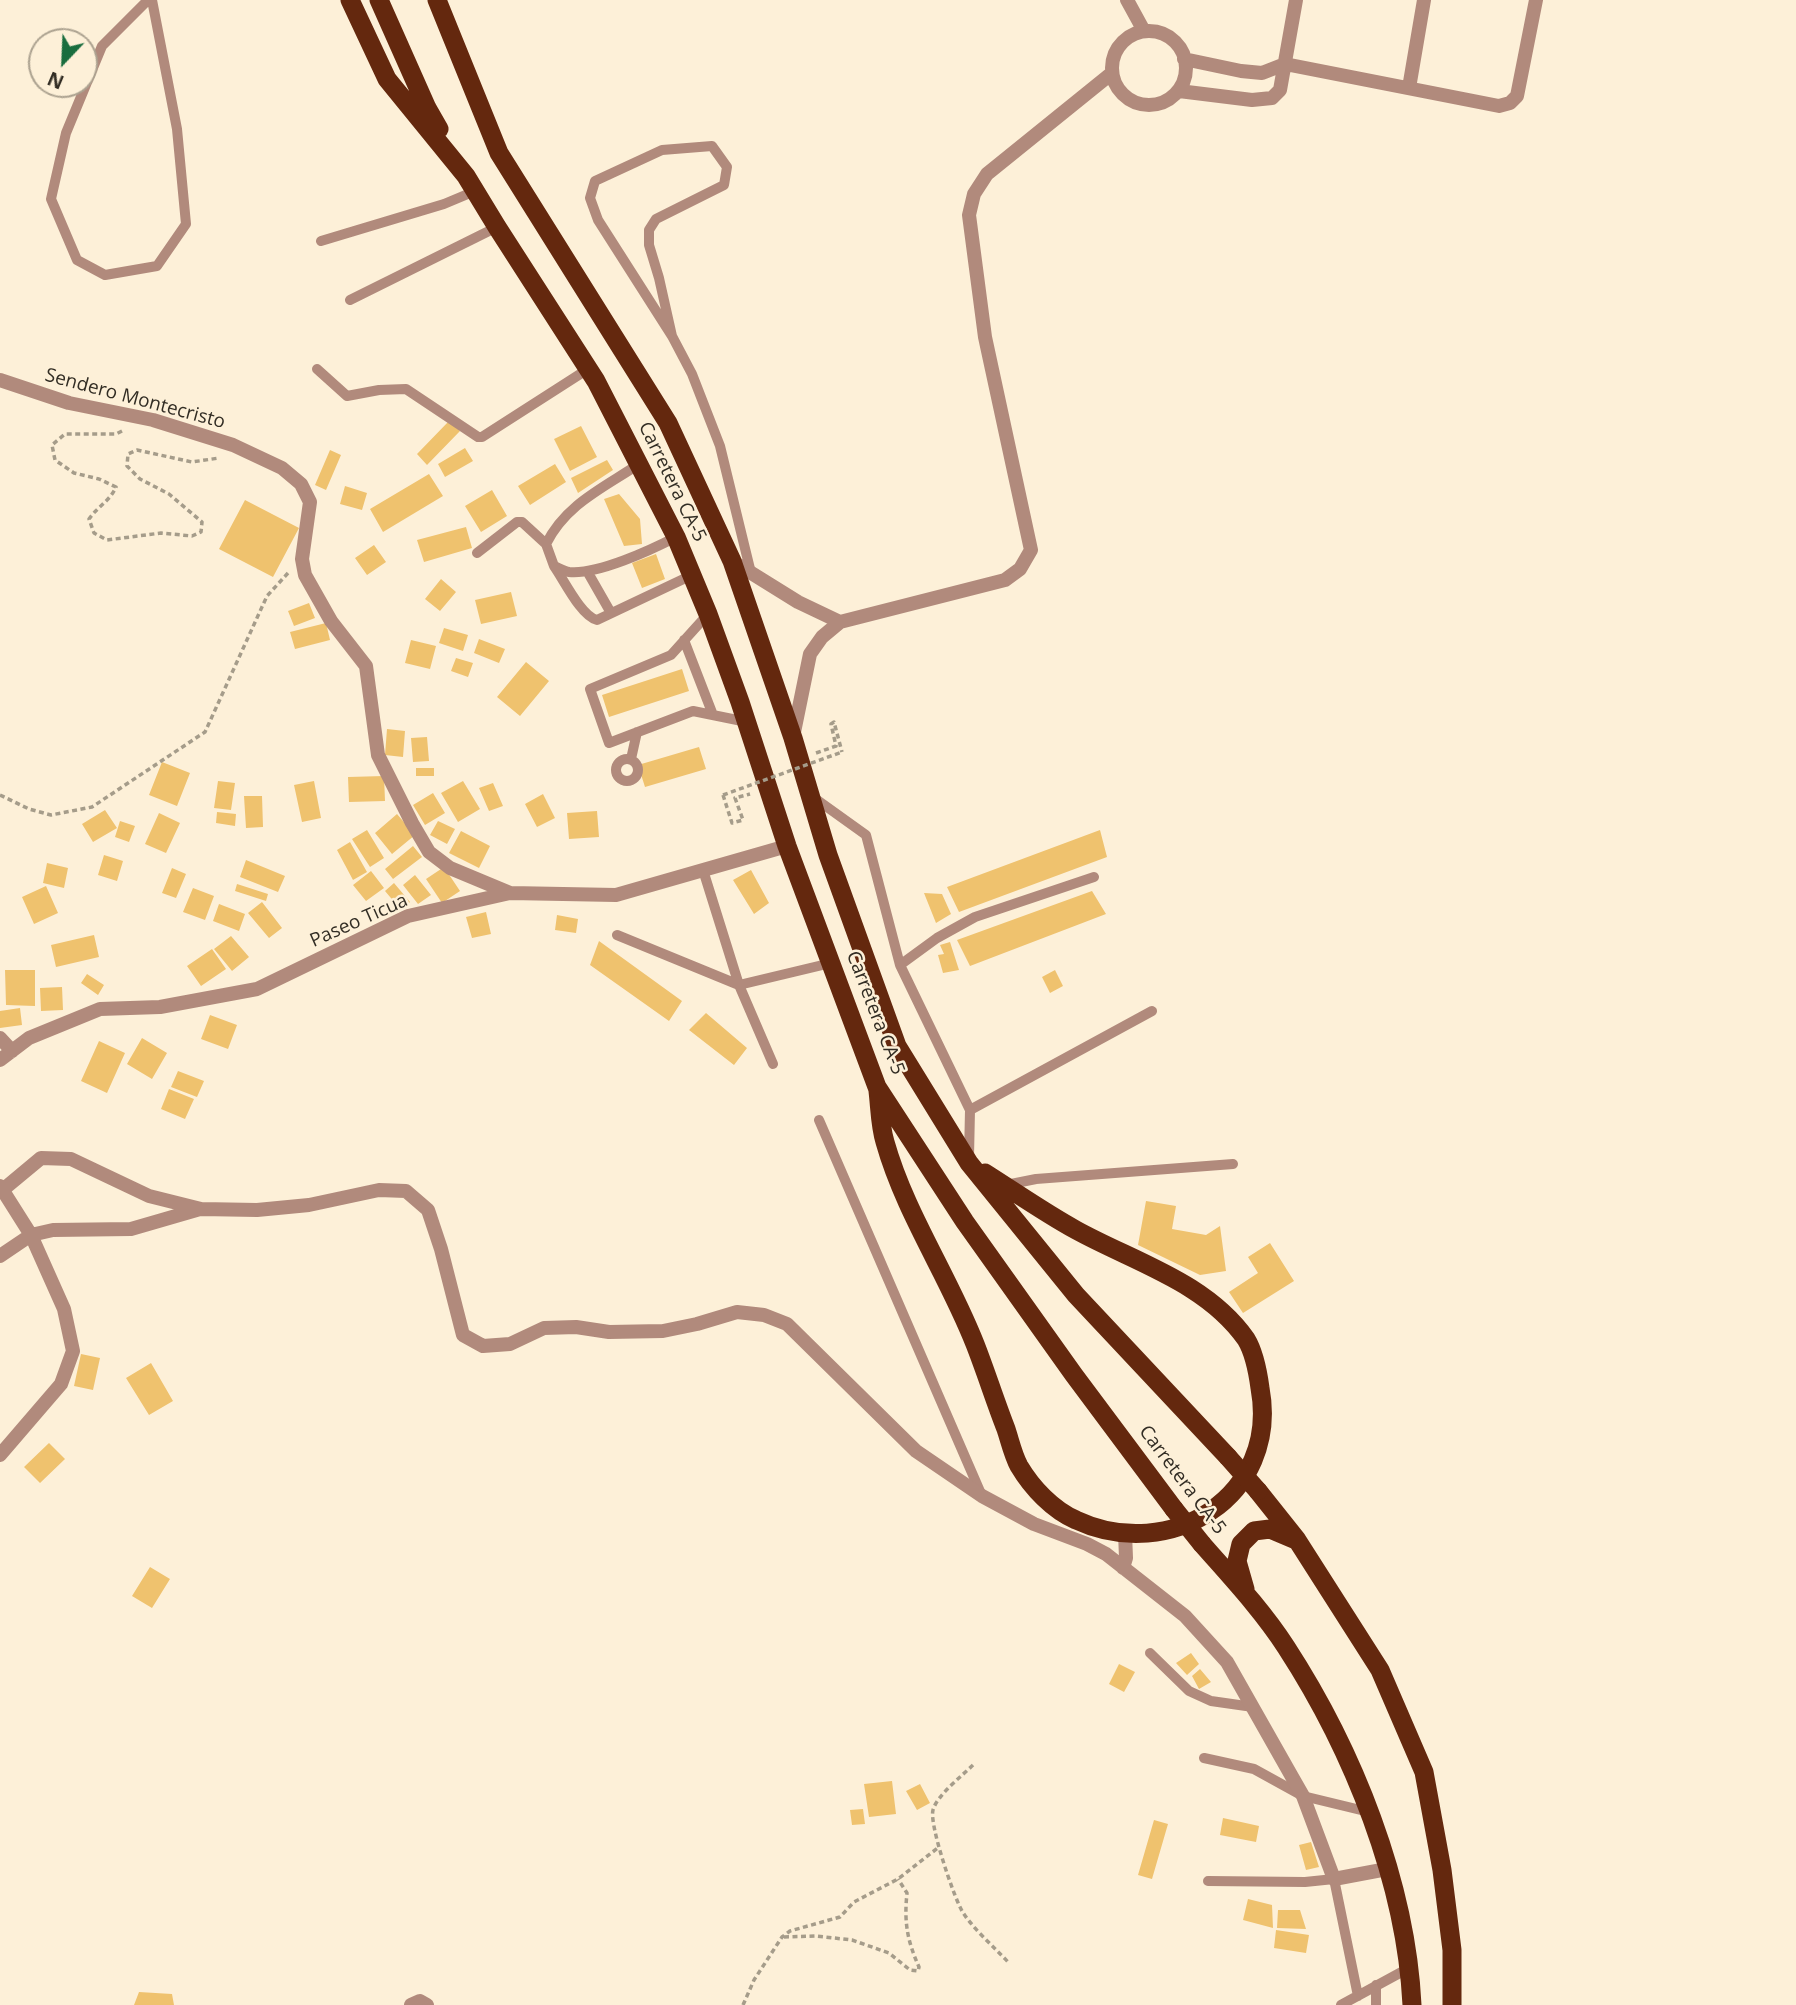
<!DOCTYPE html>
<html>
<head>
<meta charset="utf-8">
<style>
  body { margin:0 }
  #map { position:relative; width:1796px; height:2005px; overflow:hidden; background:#fdf0d8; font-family:"Open Sans",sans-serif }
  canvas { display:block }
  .north { position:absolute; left:28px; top:28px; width:70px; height:70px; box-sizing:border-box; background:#fdf0d8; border:2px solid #aca290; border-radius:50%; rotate:203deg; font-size:19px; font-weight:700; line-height:28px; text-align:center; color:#322d24 }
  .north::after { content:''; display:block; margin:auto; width:24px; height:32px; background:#196d3e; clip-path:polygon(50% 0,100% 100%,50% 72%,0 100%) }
</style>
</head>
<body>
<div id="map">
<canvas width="1796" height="2005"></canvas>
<div class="north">N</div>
</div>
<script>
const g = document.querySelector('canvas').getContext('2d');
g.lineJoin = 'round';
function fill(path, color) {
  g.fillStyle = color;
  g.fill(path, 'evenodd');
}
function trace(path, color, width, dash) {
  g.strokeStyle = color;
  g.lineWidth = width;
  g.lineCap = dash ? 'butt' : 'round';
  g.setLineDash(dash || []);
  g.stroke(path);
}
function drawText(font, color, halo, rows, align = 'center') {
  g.font = font + ' "Open Sans",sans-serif';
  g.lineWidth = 5;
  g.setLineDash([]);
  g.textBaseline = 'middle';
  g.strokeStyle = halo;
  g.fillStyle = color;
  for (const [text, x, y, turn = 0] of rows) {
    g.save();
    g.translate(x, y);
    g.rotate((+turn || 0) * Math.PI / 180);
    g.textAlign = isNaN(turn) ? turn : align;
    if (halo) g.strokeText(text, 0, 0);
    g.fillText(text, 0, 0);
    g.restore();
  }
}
fill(new Path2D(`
  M449,421l11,10 -33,34 -10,-11z
  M581,426l16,31 -27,14 -16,-32z
  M465,448l8,13 -28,16 -7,-13z
  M330,450l11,5 -15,35 -11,-5z
  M607,460l6,10 -35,23 -7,-15z
  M555,464l11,18 -36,23 -12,-19z
  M429,474l14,22 -60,36 -13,-23z
  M345,486l22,7 -5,17 -22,-6z
  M492,490l15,26 -26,16 -16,-26z
  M619,494l21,25 2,25 -18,2 -20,-47z
  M245,500l54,28 -26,49 -54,-28z
  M466,527l6,21 -48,14 -7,-22z
  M374,545l12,17 -19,13 -12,-17z
  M656,554l9,25 -23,9 -10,-25z
  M441,579l15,13 -16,19 -15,-12z
  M511,592l6,24 -36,8 -6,-24z
  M309,603l6,15 -21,8 -6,-15z
  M326,623l4,17 -35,9 -5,-17z
  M444,628l24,7 -5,16 -24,-8z
  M479,639l26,10 -6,14 -25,-10z
  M411,640l25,6 -6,23 -25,-6z
  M456,658l17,5 -5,14 -17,-6z
  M526,662l23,19 -29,35 -23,-19z
  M682,669l7,22 -80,26 -7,-22z
  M387,729l18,2 -2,26 -18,-2z
  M427,737l2,24 -16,1 -2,-24z
  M699,747l7,22 -61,18 -7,-22z
  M162,762l28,11 -13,33 -28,-11z
  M416,768h18v8h-18z
  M384,776l1,25 -36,1 -1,-25z
  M218,781l17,2 -4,27 -17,-2z
  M314,781l7,37 -19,4 -8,-37z
  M463,781l17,28 -22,13 -17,-29z
  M493,783l10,23 -14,5 -10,-23z
  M433,793l12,20 -20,12 -12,-20z
  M543,794l12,24 -18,9 -12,-23z
  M244,796h18l1,31 -17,1z
  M105,810l12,18 -24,14 -11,-18z
  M597,811l2,26 -30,2 -2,-26z
  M217,812l19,2 -1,12 -19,-3z
  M159,813l21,10 -14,30 -21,-9z
  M397,814l18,21 -23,19 -17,-21z
  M120,821l15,5 -6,16 -14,-5z
  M438,821l17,8 -8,15 -17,-9z
  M367,830l17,28 -14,9 -18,-28z
  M1100,830l7,27 -148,55 -12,-25z
  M461,831l29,15 -11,22 -30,-15z
  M350,842l17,30 -14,8 -16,-30z
  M413,846l9,11 -29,22 -8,-10z
  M104,855l19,6 -6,20 -19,-6z
  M246,860l39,16 -7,16 -38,-15z
  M47,863l21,5 -4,20 -21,-5z
  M444,867l16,24 -18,12 -16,-24z
  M172,868l14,6 -10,24 -14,-5z
  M751,870l18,33 -15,11 -21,-34z
  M371,871l13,17 -18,13 -13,-16z
  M415,875l16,20 -13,9 -15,-19z
  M394,883l16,19 -9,8 -16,-19z
  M237,884l31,10 -2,7 -31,-10z
  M46,886l12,27 -24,11 -12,-27z
  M193,888l21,8 -9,24 -22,-8z
  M1092,891l14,23 -136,52 -13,-26z
  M924,893l18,1 9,20 -15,9z
  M262,902l20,26 -13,10 -21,-25z
  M219,904l26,10 -6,17 -26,-10z
  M486,912l5,22 -19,4 -6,-21z
  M557,915l21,4 -2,14 -21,-3z
  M94,935l5,22 -43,10 -5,-22z
  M231,936l18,21 -17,14 -18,-22z
  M599,941l83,60 -13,20 -79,-56z
  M950,942l9,28 -16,3 -5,-18 6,-1 -4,-9z
  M212,949l14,20 -25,17 -14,-20z
  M5,970h30v36l-29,-1z
  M1055,970l8,16 -13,7 -8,-16z
  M87,974l17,11 -6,10 -17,-12z
  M62,987l1,23 -22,1 -1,-23z
  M20,1008l2,17 -22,3v-17z
  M706,1013l41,35 -13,17 -45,-35z
  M210,1015l27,10 -9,24 -27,-10z
  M142,1038l25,15 -15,26 -25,-15z
  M99,1041l26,12 -18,40 -26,-12z
  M178,1071l26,10 -7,16 -26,-10z
  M169,1089l25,10 -9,20 -24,-10z
  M1146,1201l30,5 -4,23 34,6 14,-9 6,45 -26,4 -62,-30z
  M1270,1243l24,38 -51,32 -14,-21 29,-19 -10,-16z
  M81,1354l19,4 -7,32 -19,-4z
  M151,1363l22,38 -24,14 -23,-37z
  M49,1443l16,16 -25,24 -16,-16z
  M150,1567l20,12 -18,29 -20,-12z
  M1191,1653l8,11 -12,11 -11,-12z
  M1119,1664l16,8 -11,20 -15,-8z
  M1200,1669l11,13 -12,7 -7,-13z
  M892,1781l4,33 -27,3 -5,-33z
  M920,1784l10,19 -13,7 -11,-19z
  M863,1809l2,15 -13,1 -2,-15z
  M1223,1818l36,8 -3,16 -36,-7z
  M1154,1820l14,4 -16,55 -14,-4z
  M1311,1842l8,25 -13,3 -7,-25z
  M1248,1899l24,6 1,23 -30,-8z
  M1278,1910h22l6,19 -29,-1z
  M1276,1930l33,5 -3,18 -32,-5z
  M139,1992l33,2 2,11h-40z`), '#efc26e');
trace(new Path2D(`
  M122,431l-6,3h-51l-13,11 3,15 19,13 25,6 17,8c-6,14 -18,19 -27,32l5,14 13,7 54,-7 31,3 9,-4 1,-10 -33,-28 -29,-15 -13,-13 1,-12 9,-4 55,12 27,-4
  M816,753l20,-7 -5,-22 3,-2 8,30
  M0,795l29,14 22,6 41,-8 113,-75 62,-136 21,-23
  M723,795l9,28 11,-3 -8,-22 15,-4
  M973,1765c-11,11 -36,30 -40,45 -4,14 20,84 28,99 8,16 34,39 47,53
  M784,1937l32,-1 36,4 37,13 21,17 8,1 1,-4c-12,-27 -15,-45 -12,-74l-9,-14
  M743,2005l11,-25 28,-43 8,-6 50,-14 14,-15 44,-23 41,-32`), '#a59c8a', 3.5, [5, 3.5]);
trace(new Path2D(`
  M148,0l-46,46 -36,87 -15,66 26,61 28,15 52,-9 29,-42 -9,-95 -25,-129
  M321,241l123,-37 31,-13
  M350,300l147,-73
  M672,336l-13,-58 -10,-33v-15l7,-11 68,-34 3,-18 -15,-21 -50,4 -67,31 -5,17 8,22 74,116 20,38 28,72 31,127
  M317,369l30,27 32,-6 27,-1 72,48h4l106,-68
  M639,464c-36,24 -73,40 -93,80l8,22c5,2 10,5 15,6 28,3 82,-22 107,-35
  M477,553l40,-31h5l24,22
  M554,566c10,14 27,50 43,54l95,-45
  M587,571l24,42
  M708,614l-37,41 -81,34 19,54 84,-32 54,11
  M684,640l29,75
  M631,759l6,-27
  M616 770a11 11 0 1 1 22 0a11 11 0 1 1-22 0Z
  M813,797l53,38 34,130 70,145 -1,47
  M703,870l36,115 34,79
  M617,935l122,50 92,-22
  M900,965l37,-27 38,-21 119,-40
  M970,1110l182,-99
  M819,1120l163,376
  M1006,1185l30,-6 197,-15
  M1150,1653l39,38 22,10 42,6
  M1204,1758l50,11 49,27 66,16
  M1208,1881l97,1 29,-3 24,117
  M1341,2005l68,-37
  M1376,2005v-20`), '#b18a7c', 10);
trace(new Path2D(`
  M1127,0l17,31
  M1112 68a37 37 0 1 1 74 0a37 37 0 1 1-74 0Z
  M1184,59l57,12 21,2 23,-9 214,42 11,-3 7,-7 19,-96
  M1409,88l15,-88
  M1179,91l73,9 20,-2 8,-8 16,-90
  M0,380l69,23 84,17 80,25 49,23 19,16 9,18 -8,57 3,16 26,46 35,45 12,89 34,68 17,29 21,16 60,25
  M732,561l66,41 42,20
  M793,737l17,-83 12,-17 18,-15 165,-42 15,-11 11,-19 -46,-213 -16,-122 5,-21 13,-20 125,-101
  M0,1038l12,13
  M0,1060l29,-22 71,-29 60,-2 97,-18 151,-73 102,-23 106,2 171,-49
  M0,1186l31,49 33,74 9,42 -12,33 -61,71
  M0,1192l41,-34 30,1 78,37 52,13 56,1 52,-5 70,-15 27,1 22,19 13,39 22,86 20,11 27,-2 34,-16 32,-1 33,5 54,-1 34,-7 40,-12 27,3 23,9 129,127 66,45 52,28 53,20 19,10 79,62 42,46 64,113 12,21 31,83 53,-10
  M0,1256l31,-21 22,-5 78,-1 69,-20
  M1123,1568l3,-10 -1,-25
  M411,2005l9,-4 7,4`), '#b18a7c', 14);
trace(new Path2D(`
  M350,0l37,79 79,97 31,51 99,154 80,156 32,77 32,88 47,144 90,241 88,135 109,153 100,134
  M379,0l48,108 12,21
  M437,0l62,153 169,270 64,138 61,177 35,117 69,191 72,117 107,132 152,162
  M878,1091c2,17 2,35 7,51 20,71 63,133 90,202 11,28 20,57 31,85 4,12 7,26 13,37 13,22 34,44 57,54 94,44 204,-24 184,-132 -2,-15 -6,-36 -14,-49 -40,-57 -112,-77 -170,-109 -31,-17 -61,-38 -91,-57
  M1258,1491l39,49 83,130 44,102 18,98 10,80v55
  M1202,1544c29,33 60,66 84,103 67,103 120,235 126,358
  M1245,1589l-8,-28 4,-17 13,-13 16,-2 26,11`), '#64280e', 19);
trace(new Path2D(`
  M723,795l119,-43`), '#a59c8a', 3.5, [5, 3.5]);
trace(new Path2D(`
  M1228,1457l30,34
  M1174,1509l28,35`), '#64280e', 19);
drawText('19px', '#322d24', '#fdf0d8', [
  ["Sendero Montecristo",135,399,15],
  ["Carretera CA-5",672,482,64],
  ["Paseo Ticua",359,921,-24],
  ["Carretera CA-5",875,1013,69],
  ["Carretera CA-5",1182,1480,53]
]);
</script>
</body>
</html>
